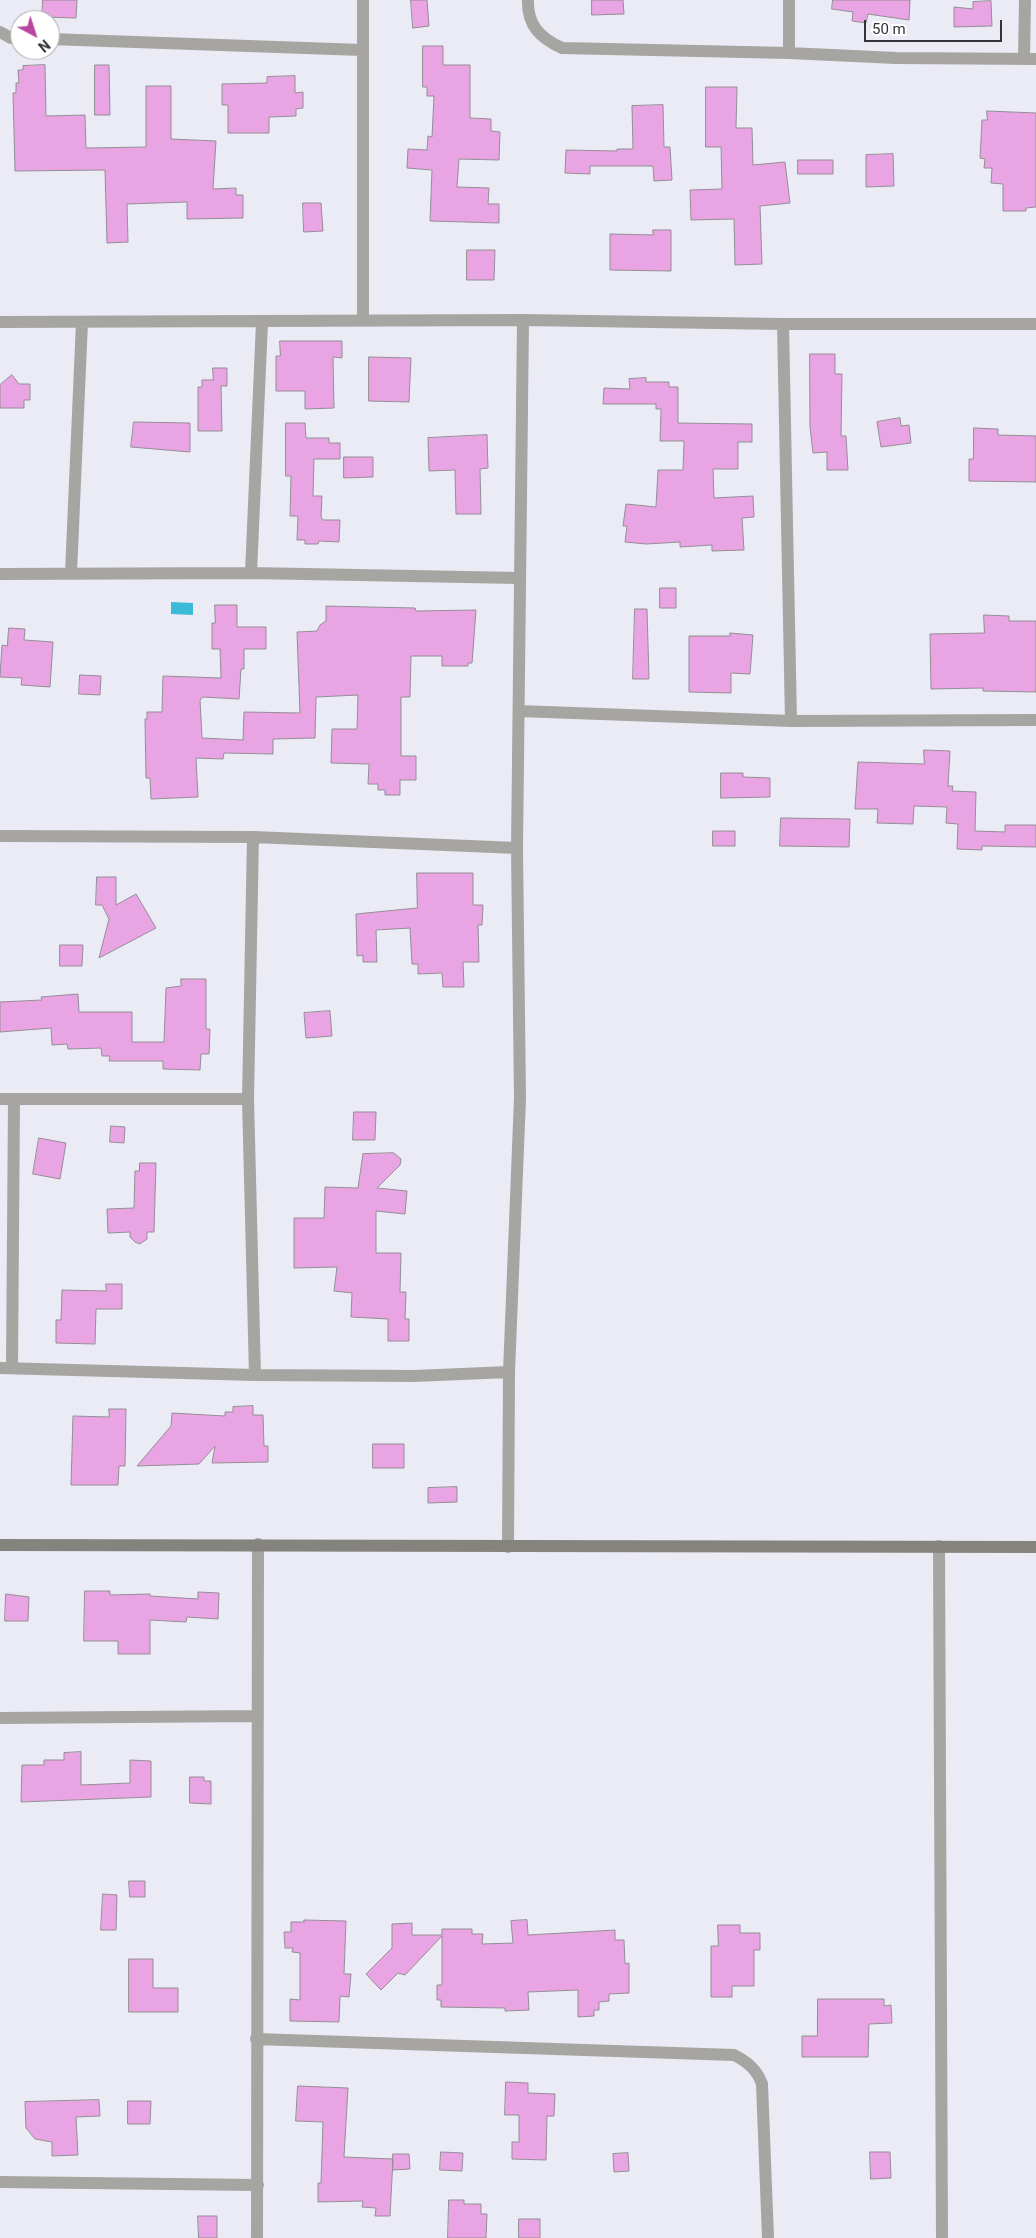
<!DOCTYPE html>
<html>
<head>
<meta charset="utf-8">
<style>
  body { margin:0 }
  #map { position:relative; width:1036px; height:2238px; overflow:hidden; background:#eaebf4; font-family:Roboto,sans-serif }
  canvas { display:block }
  .north { position:absolute; left:10px; top:10px; width:50px; height:50px; box-sizing:border-box; background:#fff; border:1px solid #aeaeaf; border-radius:50%; rotate:140deg; font-size:14px; font-weight:700; line-height:20px; text-align:center; color:#343438 }
  .north::after { content:''; display:block; margin:auto; width:18px; height:22px; background:#b9459e; clip-path:polygon(50% 0,100% 100%,50% 72%,0 100%) }
  .scale { position:absolute; left:864px; top:20px; width:138px; height:22px; box-sizing:border-box; border:2px solid #343438; border-top:0; padding-left:6px; font-size:15px; line-height:18px; white-space:nowrap; color:#343438; -webkit-text-stroke:4px #fff; paint-order:stroke }
</style>
</head>
<body>
<div id="map">
<canvas width="1036" height="2238"></canvas>
<div class="north">N</div>
<div class="scale">50 m</div>
</div>
<script>
const g = document.querySelector('canvas').getContext('2d');
g.lineJoin = 'round';
function fill(path, color) {
  g.fillStyle = color;
  g.fill(path, 'evenodd');
}
function trace(path, color, width, dash) {
  g.strokeStyle = color;
  g.lineWidth = width;
  g.lineCap = dash ? 'butt' : 'round';
  g.setLineDash(dash || []);
  g.stroke(path);
}
fill(new Path2D(`
  M171,602l22,1v12l-22,-1z`), '#3cbad8');
const building = new Path2D(`
  M43,0h34l-1,18 -34,-1z
  M411,0h16l2,26 -16,2z
  M592,0h31l1,14 -32,1z
  M833,0h77l-1,20 -41,-6 -2,9 -14,-2 1,-9 -21,-3z
  M991,1l1,25 -38,1v-20l19,2v-7z
  M423,46h20v19h27v53l21,1v12l9,1 -1,28 -40,-1 -2,28 32,1 -1,16h11v19l-69,-2 2,-51 -25,-2 1,-19 19,1 1,-14 4,1 2,-41h-7v-9h-4z
  M45,65l1,51 39,-1 1,33 60,-1v-61h25v53l45,2 -3,48 23,-1v7h7v23l-56,1v-17l-60,2 1,38 -21,1 -2,-73 -90,1 -2,-78h3v-10h3l-1,-13h5v-4z
  M95,65h14l1,50h-15z
  M295,76v17l8,-1v16l-7,1v7l-27,1v16h-41v-28h-6v-21l45,-1v-6z
  M706,87h31l-1,41h16l1,37 32,-3 5,41 -30,3 2,58 -27,1 -1,-46 -43,1 -1,-30 32,-1 -1,-42h-15z
  M663,105l1,42h6l2,33 -18,1 -1,-15h-63v8l-25,-1 1,-23 51,1v-2h16l-1,-43z
  M987,111l49,2v94l-10,1v3h-23v-27l-12,-1 1,-15h-8l1,-9 -5,-1 2,-38h5z
  M893,154l1,32 -28,1v-32z
  M798,160h35v14h-35z
  M303,203h18l2,28 -19,1z
  M653,230h18v41l-61,-1v-36l43,1z
  M467,250h28l-1,30h-27z
  M280,341h62v17l-9,-1 1,51 -29,1v-18h-29v-35h4z
  M810,354h25v20h7l-1,62h5l2,34h-21v-18l-14,1 -3,-26z
  M369,357l42,1 -2,44 -40,-1z
  M213,368h14v18h-6l1,45h-24v-44h4v-7h11z
  M12,375l7,9h11v16h-6v8h-24v-23z
  M646,378v4h23v5h9v36l74,1v18h-14v27h-25l1,29 39,-2 1,21 -12,1 2,32 -32,1v-6l-32,2v-5l-34,2 -21,-2 2,-16h-4l3,-22 30,3 2,-37h25l1,-29h-24l1,-32h-5v-5h-53l1,-16 26,1 -1,-10z
  M900,418l1,8 8,-1 2,18 -30,4 -4,-25z
  M134,422l56,1v29l-59,-5z
  M286,423h19l1,15h23v5h11v16h-26l-1,37h9l-1,21 2,3h17l-1,22 -20,-1 -1,3h-13v-4h-8l1,-24h-8l1,-40h-5z
  M974,428l24,1v6l38,1v46l-67,-1v-22h4z
  M487,435l1,33 -8,1 1,45h-25l-1,-44 -26,1 -1,-33z
  M344,457h29v20l-29,1z
  M660,588h16v20h-16z
  M215,605h22v22h29v22h-22v20h-3l-2,30 -36,-2 -3,3 2,38 41,2 1,-28 56,1 -3,-81 20,-1 3,-6 6,-4v-15l89,2 1,3 60,-1 -4,53h-4v3h-26v-10h-31l-1,41h-9v59h15v24h-16v15h-15v-5h-7v-6h-10l1,-20 -38,-1 1,-34h25l1,-34 -42,2 -1,41 -42,1v15l-49,-1 -1,6 -27,-1 2,39 -47,2 -1,-21h-4l-1,-59h2v-7h15l1,-36 58,2 -1,-29h-8v-26h3z
  M635,609h12l2,70h-16z
  M984,615l25,1v5h27v71l-53,-1v-3l-52,1 -1,-55 54,-1z
  M9,628l16,1 -1,11 29,2 -3,45 -29,-2 1,-7 -22,-1 2,-32 5,1z
  M730,633l23,2 -3,39 -19,-1v20l-42,-1v-56h41z
  M80,675l21,1 -1,19 -21,-1z
  M924,750l26,1 -2,35h5l-1,5 24,1 -1,39 30,1v-7h31v22l-54,-1v4l-25,-1 1,-25 -12,-1 1,-16 -33,-1 -1,18 -36,-1 1,-14h-23l3,-47 66,2z
  M721,773h22v4l27,1v19l-49,1z
  M781,818l69,1 -1,28 -69,-1z
  M713,831h22v15h-22z
  M417,873h56v32h10l-1,20h-4l1,37h-16l1,25h-21l-1,-14 -24,1v-10h-6l-2,-36 -34,2 1,32h-14v-7l-6,1 -1,-42 61,-6z
  M97,877h19v28l20,-11 20,34 -57,30 10,-39 -7,-14h-6z
  M60,945h23l-1,21h-22z
  M181,979h25v50h4l-1,25h-8l-1,16 -37,-1v-8h-54l1,-5h-8l-1,-8 -33,1 -1,-5 -15,1 -1,-17 -51,4v-30l42,-2 -1,-3 37,-3 1,18h53v30h32l2,-54 15,-2z
  M330,1011l2,25 -26,2 -2,-25z
  M354,1112h22l-1,28h-22z
  M111,1126l14,1 -1,16 -14,-1z
  M39,1138l27,5 -6,36 -27,-5z
  M394,1153l7,6 -1,6 -23,23 30,3 -2,23 -29,-3v42h25l-1,39h6l-1,27h4v22h-21v-22l-37,-2 1,-24 -18,-2 3,-24 -43,1v-50h30l1,-31 33,1 5,-34z
  M140,1163h16l-2,69h-7v7l-7,5 -5,-2 -5,-5v-5l-22,1 -1,-24 27,-1 1,-37h4z
  M106,1284h16v25h-26l-1,35 -39,-1v-23h5l1,-30 44,1z
  M253,1406v9h10l1,31h4v16l-56,1 3,-17 -16,18 -62,2 34,-40 1,-13 53,3v-4h8v-5z
  M109,1409h17l-1,57h-6l-1,19h-47l2,-69 36,1z
  M373,1444h31v24h-31z
  M457,1487v15l-29,1v-15z
  M85,1591h25v4l40,-1v2l48,3v-7l21,1 -1,26 -31,-2 -1,5 -36,-2v34h-32v-13h-34z
  M6,1594l23,3 -1,24h-23z
  M81,1752v33l49,-2v-23l21,1v36l-130,5 1,-37h22v-5h20v-7z
  M190,1777h14v4h7v23l-21,-1z
  M129,1881h16v16h-15z
  M103,1894l14,1 -1,35h-15z
  M304,1920l42,1 -2,53h7l-2,23 -9,-1 -1,26 -49,-1v-22l10,1v-47l-8,-1 1,-4h-8l-1,-16h7v-10h13z
  M527,1920l1,15 87,-5v10h9l1,24 4,-1v30l-20,1v7l-10,1v8h-5v6l-16,1v-27l-50,2 1,18 -24,1v-3l-64,-1v-7h-4v-15h5v-49l-37,39 -7,-2 -17,17 -15,-16 26,-26v-24l20,-1v12h30v-6h30v5h11l-1,10 31,-1 -2,-22z
  M718,1925h22v8h20v17h-6v36h-22v11h-21v-51h7z
  M129,1959h24v29h25v24h-49z
  M818,1999h66v7l7,-1 1,18 -23,1 -1,33h-66v-21h15z
  M506,2082l22,1v10l27,1 -1,22h-7l-1,44 -34,-1v-17h7v-27h-14z
  M298,2086l50,2 -4,69 49,2 -3,57h-15l1,-8 -14,-1 1,-6 -45,1v-19h3l2,-61 -27,-1z
  M99,2100l1,16 -24,1 2,38 -26,1v-14l-17,-3 -9,-11 -1,-26z
  M128,2101h23l-1,23h-22z
  M441,2152l22,1 -1,18 -22,-1z
  M870,2152h20l1,26 -20,1z
  M628,2153l1,18 -15,1 -1,-18z
  M393,2154h16l1,15 -17,1z
  M449,2200h15v4h17v10h6l-1,24h-38z
  M198,2216h19v22h-18z
  M519,2219h21v19h-21z`);
fill(building, '#e9a4e4');
trace(building, '#948e94', 1);
trace(new Path2D(`
  M528,0c-1,25 12,38 34,48l227,5 107,5 140,1
  M0,32l11,6h9
  M50,39l312,11
  M789,53v-53
  M1024,59l1,-59
  M363,321v-321
  M0,322l523,-2 260,4h253
  M783,324l8,397
  M71,573l11,-251
  M251,573l11,-251
  M0,574l251,-1 268,5
  M519,711l272,10 245,-1
  M0,836l253,1 264,11
  M253,837l-5,262 7,276
  M0,1099h248
  M0,1368l255,7 159,1 95,-4
  M12,1368l2,-269
  M939,1546l3,692
  M508,1547l1,-175 11,-274 -3,-250 6,-528
  M0,1718l257,-2
  M256,2039l478,16c14,7 23,15 28,29l6,154
  M0,2182l258,3
  M257,2238l1,-694`), '#a6a5a2', 12);
trace(new Path2D(`
  M0,1545l1036,2`), '#85837e', 12);
</script>
</body>
</html>
